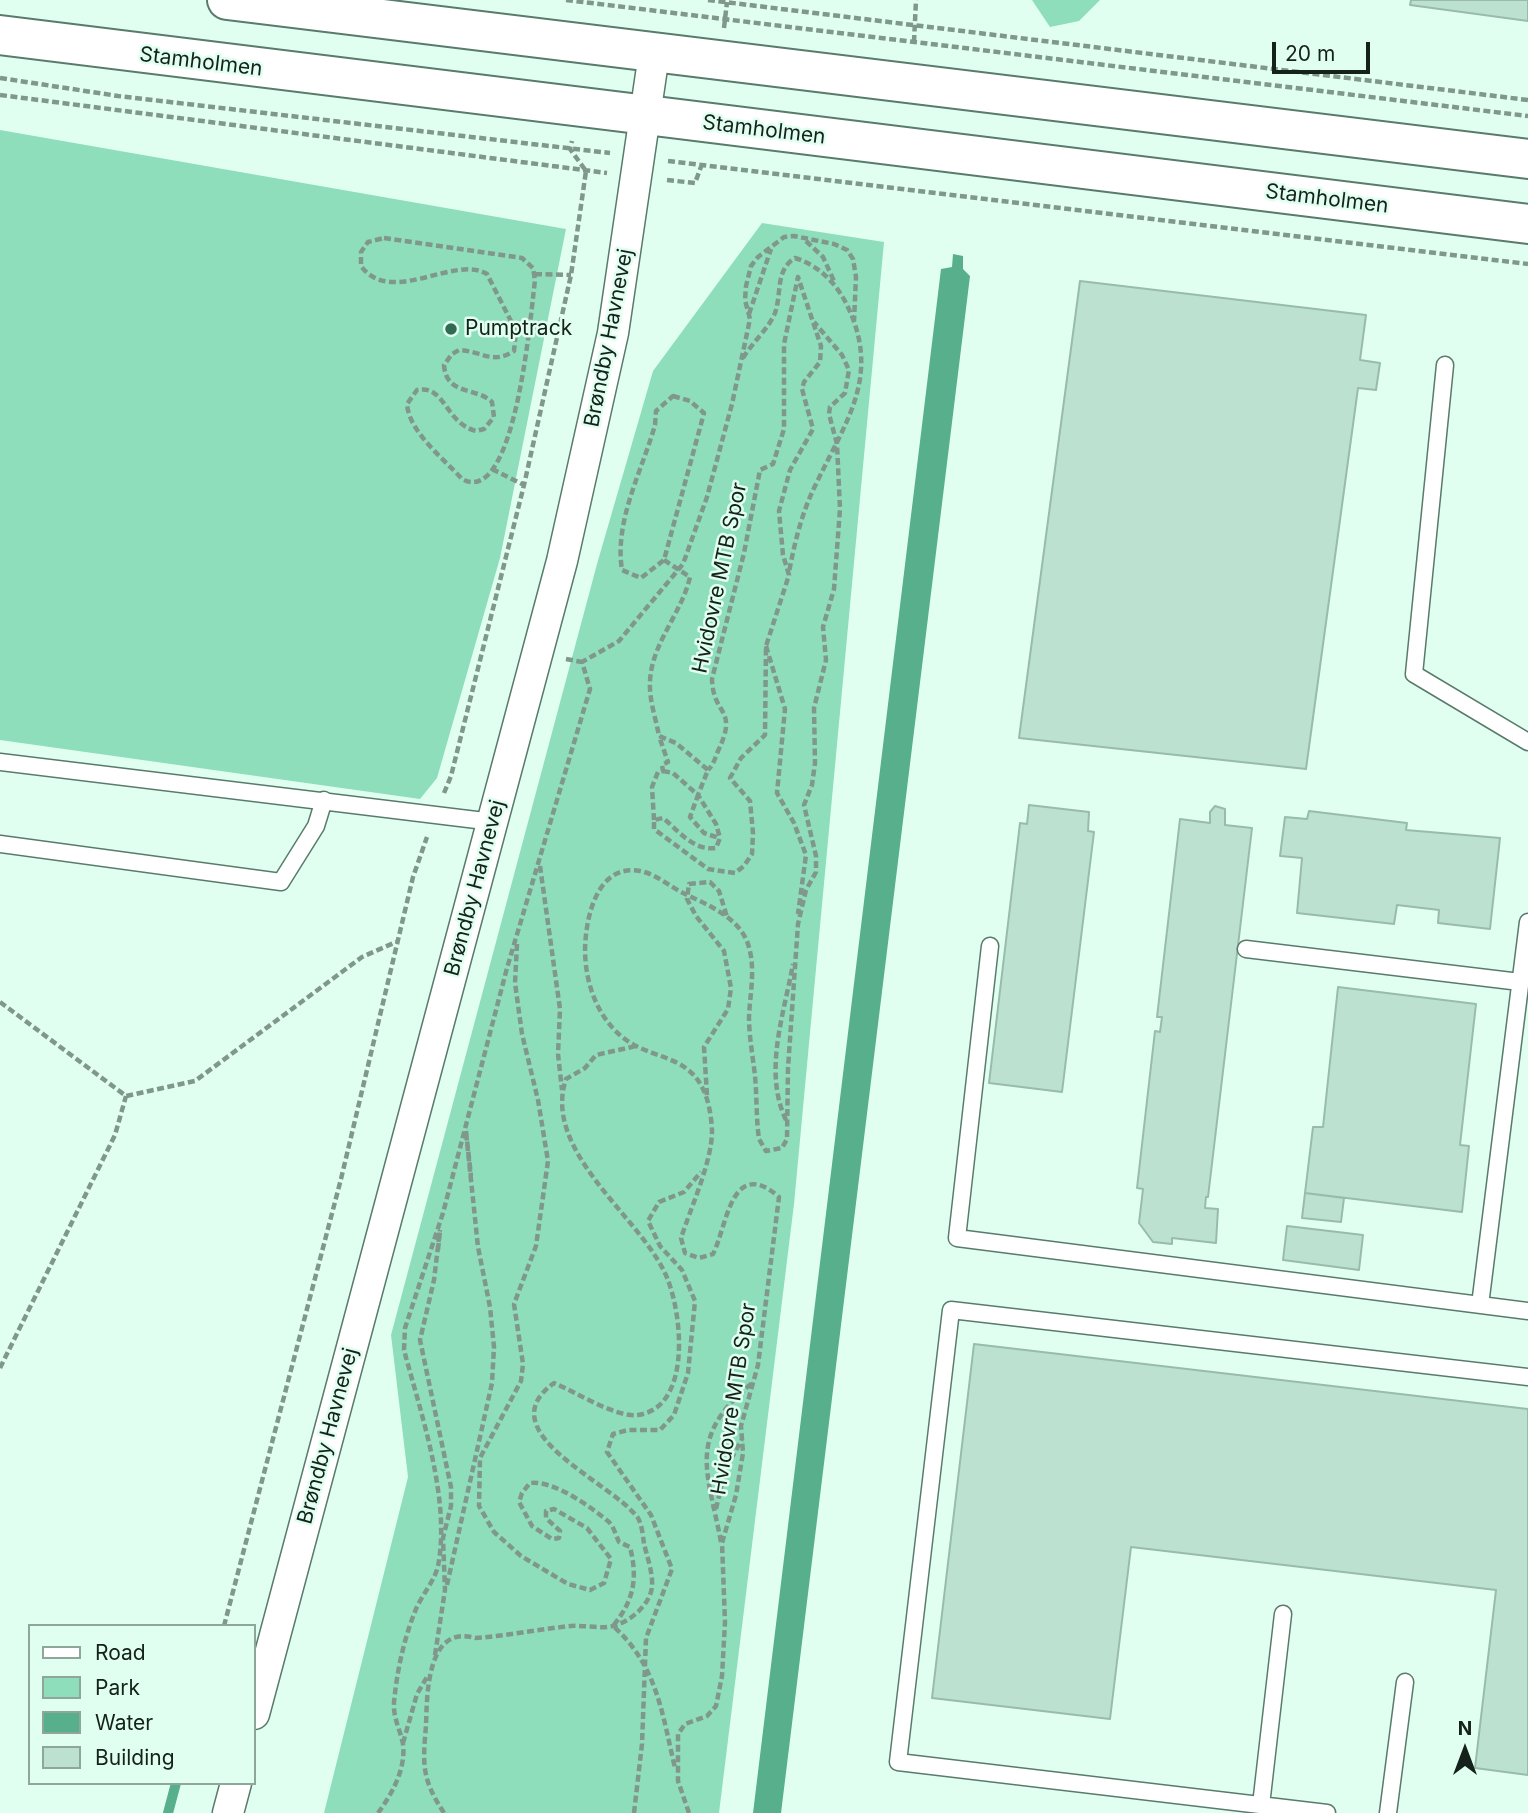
<!DOCTYPE html>
<html>
<head>
<meta charset="utf-8">
<style>
  body { margin:0 }
  #map { position:relative; width:1528px; height:1813px; overflow:hidden; background:#e1fff0; font-family:Inter,sans-serif }
  canvas { display:block }
  .legend { position:absolute; left:28px; top:1624px; width:228px; height:161px; box-sizing:border-box; background:#e1fff0; border:2px solid #8fa79b; margin:0; padding:9px 12px; list-style:none; font-size:21px; color:#14221b }
  .legend li { display:flex; align-items:center; gap:14px; height:35px }
  .legend b { width:35px; border:2px solid #8fa79b }
  .north { position:absolute; left:1430px; top:1715px; width:70px; height:70px; -webkit-text-stroke:5px #e1fff0; paint-order:stroke; rotate:0deg; font-size:19px; font-weight:700; line-height:28px; text-align:center; color:#14221b }
  .north::after { content:''; display:block; margin:auto; width:24px; height:32px; background:#14221b; clip-path:polygon(50% 0,100% 100%,50% 72%,0 100%) }
  .scale { position:absolute; left:1272px; top:42px; width:98px; height:32px; box-sizing:border-box; border:4px solid #14221b; border-top:0; padding-left:9px; font-size:21px; line-height:24px; white-space:nowrap; color:#14221b; -webkit-text-stroke:5px #e1fff0; paint-order:stroke }
</style>
</head>
<body>
<div id="map">
<canvas width="1528" height="1813"></canvas>
<ul class="legend">
<li><b style="height:9px;background:#fff"></b>Road</li>
<li><b style="height:19px;background:#8edebb"></b>Park</li>
<li><b style="height:19px;background:#58af8b"></b>Water</li>
<li><b style="height:19px;background:#bce1d0"></b>Building</li>
</ul>
<div class="north">N</div>
<div class="scale">20 m</div>
</div>
<script>
const g = document.querySelector('canvas').getContext('2d');
g.lineJoin = 'round';
function fill(path, color) {
  g.fillStyle = color;
  g.fill(path, 'evenodd');
}
function trace(path, color, width, dash) {
  g.strokeStyle = color;
  g.lineWidth = width;
  g.lineCap = dash ? 'butt' : 'round';
  g.setLineDash(dash || []);
  g.stroke(path);
}
function drawText(font, color, halo, rows, align = 'center') {
  g.font = font + ' Inter,sans-serif';
  g.lineWidth = 5;
  g.setLineDash([]);
  g.textBaseline = 'middle';
  g.strokeStyle = halo;
  g.fillStyle = color;
  for (const [text, x, y, turn = 0] of rows) {
    g.save();
    g.translate(x, y);
    g.rotate((+turn || 0) * Math.PI / 180);
    g.textAlign = isNaN(turn) ? turn : align;
    if (halo) g.strokeText(text, 0, 0);
    g.fillText(text, 0, 0);
    g.restore();
  }
}
fill(new Path2D(`
  M1032,0h68l-21,21 -29,6z
  M0,130l566,99 -66,329 -63,220 -17,21 -420,-59z
  M762,223l122,19 -90,962 -75,609h-395l84,-336 -17,-142 206,-771 56,-193z`), '#8edebb');
fill(new Path2D(`
  M953,254l10,2v13l7,7 -189,1537h-28l188,-1544 11,-2z`), '#58af8b');
trace(new Path2D(`
  M168,1813l8,-30`), '#58af8b', 10);
const building = new Path2D(`
  M1411,0h117v21l-118,-16z
  M1080,281l286,34 -6,45 20,3 -4,27 -18,-2 -52,381 -287,-31z
  M1029,805l60,7 -1,19 6,1 -32,260 -73,-9 31,-260 7,1z
  M1215,806l10,3v16l27,3 -44,369h-2l-1,11 13,1 -2,34 -44,-5v6l-19,-2 -14,-19 4,-34 -6,-1 18,-157 5,1 2,-15h-5l23,-198 30,4v-11z
  M1309,811l98,12 -1,7 94,8 -10,91 -52,-6 1,-13 -42,-5 -3,19 -97,-11 5,-55 -22,-2 5,-39 22,2z
  M1338,987l138,17 -16,141 9,1 -7,66 -157,-19 8,-66h10z
  M1305,1193l39,5 -3,24 -39,-4z
  M1287,1226l76,9 -4,35 -76,-10z
  M974,1344l554,65v366l-53,-7 21,-178 -365,-43 -21,172 -178,-21z`);
fill(building, '#bce1d0');
trace(building, '#98bcab', 2);
const lane = new Path2D(`
  M1445,365l-31,309 114,68
  M0,762l493,60
  M0,844l281,38 35,-56 8,-26
  M990,946l-33,292 571,73
  M1246,949l274,33
  M1480,1305l48,-383
  M1261,1805l22,-191
  M1327,1813l-429,-51 53,-452 577,67
  M1388,1813l17,-131`);
const street = new Path2D(`
  M254,1714l308,-1153 51,-228 41,-279
  M228,1813l8,-30`);
const secondary = new Path2D(`
  M227,0l1301,159
  M0,35l1528,189`);
trace(lane, '#597b6c', 19);
trace(street, '#597b6c', 33);
trace(secondary, '#597b6c', 42);
trace(new Path2D(`
  M566,0l962,116
  M708,0l820,100
  M724,28l3,-26
  M914,42l2,-42
  M0,78l118,18 492,57
  M0,95l607,78
  M668,161l860,103
  M667,180l28,3 7,-19
  M384,238l138,20 11,10 2,12c-4,30 -19,229 -73,199 -19,-21 -53,-47 -55,-75l10,-14c28,-6 28,33 59,41l8,-2 10,-12 -2,-15c-15,-15 -46,-6 -48,-37l8,-11 7,-4c22,1 34,15 55,1l2,-20 -29,-57c-32,-20 -96,33 -126,-8v-14l7,-10z
  M806,241l17,16 11,24
  M535,274l36,1
  M749,314l22,-65
  M743,358c9,-15 26,-30 32,-45 7,-20 0,-43 20,-55 23,7 40,24 51,45 36,72 1,116 -30,181 -14,28 -21,57 -27,88
  M673,396l17,5 14,12 -40,147 -23,18 -19,-8c-8,-49 20,-99 33,-145l1,-14z
  M492,469l32,16
  M664,560l26,17c-8,36 -39,67 -40,105 -1,18 6,37 9,54l17,7 32,27 -10,25 18,29 4,14 -4,10c-23,3 -37,-17 -53,-30l-9,2v9l54,40 27,4 9,-7 8,-12 1,-21 -3,-32 -20,-23 11,-20 24,-23 1,-89 23,-71 -6,-20 -4,-44 11,-41 23,-41 -11,-40 2,-7 16,-20 1,-16 -23,-69 -14,67v85l-11,35 -13,6 -16,83 -32,126c1,38 27,28 6,72 -3,7 -4,13 -10,19
  M766,646l19,63 -8,84 17,30 12,32 -8,59
  M566,659l16,3
  M663,771l10,2 25,22 -8,22 14,16 15,5
  M444,793l7,-17 73,-291 47,-210 15,-104 -16,-22 2,-8
  M654,820l-2,-33 6,-15 5,-1 -1,-6 6,-3 -9,-26
  M540,866l20,143 -2,45 4,36
  M517,944l-2,39 7,51 16,66 10,61 -12,85 -22,58 9,60 -2,17 -41,77 -1,48 15,26 27,24 47,28 22,6 14,-7 7,-24 -24,-31 -33,-19 -8,2v7l14,13 -1,7 -7,1 -20,-13 -13,-24 3,-9 8,-10c24,-3 61,24 79,39 5,5 7,14 10,20l11,5c8,32 4,53 -17,79 44,39 49,87 62,142
  M0,1002l126,94 69,-15 167,-124 34,-15
  M707,1095l-3,-48 24,-38 3,-21 -7,-37 -28,-35 -9,-17 2,-15 21,-2 9,9 8,26
  M786,1120c-23,-48 -2,-106 7,-156
  M466,1131l5,45
  M438,1250l2,-19
  M0,1368l115,-233 11,-39
  M716,1509l9,-39 17,-31
  M721,1542c-14,-73 -34,-105 31,-159
  M447,1585l45,-202 2,-36 -4,-40 -12,-60 -12,-115
  M224,1626l117,-447 72,-302 14,-40
  M435,1655l10,-65 -2,-52 8,-32v-19l-31,-147 14,-60 6,-50
  M403,1743l14,-49 10,-17
  M378,1813c14,-19 28,-44 25,-69 -3,-15 -10,-26 -9,-42 3,-31 10,-64 22,-93 6,-14 19,-29 22,-43 13,-66 -17,-152 -34,-216l1,-22 38,-115 64,-245 83,-279 -8,-27 37,-21 64,-77 24,-67 25,-93 18,-85 -5,-19 1,-14 5,-20 7,-9 26,-20 10,-1 40,8 13,6 6,9 3,18 -2,44
  M444,1813c-9,-14 -17,-28 -19,-44 -2,-14 0,-30 1,-44 1,-31 1,-101 49,-87 32,-2 64,-9 96,-12 13,-1 29,3 42,0 17,-4 38,-22 39,-40 1,-13 -5,-30 -8,-42 -1,-8 -2,-19 -6,-26 -26,-36 -152,-86 -84,-135 22,9 62,35 84,32 56,-8 44,-109 26,-144 -28,-57 -122,-121 -98,-192l19,-11 11,-13 40,-9
  M634,1813l8,-69 4,-106 26,-69 -21,-54 -44,-63 6,-18 15,-4h32l14,-15 14,-42 7,-72 -13,-31 -22,-24 -12,-25 11,-19 25,-10 17,-20
  M689,1813l-11,-32v-47l7,-10 22,-8 9,-10 6,-30 3,-54 -3,-79 14,-48 7,-42 -2,-27 17,-61 21,-168c-48,-42 -52,30 -66,57l-14,4 -14,-5 -4,-15c10,-31 31,-76 31,-107 -1,-22 -6,-48 -25,-62 -14,-11 -36,-15 -53,-24 -38,-21 -53,-70 -48,-110 3,-29 16,-71 54,-64 16,3 29,15 43,22 23,11 56,24 65,51 8,24 2,49 1,73 0,20 4,40 6,59 2,21 1,42 4,63l7,12 16,-3 5,-9 1,-71 10,-144 8,-34 10,-18v-16l-12,-51 8,-20 3,-22 -1,-55 12,-48 -3,-33 11,-38 6,-80 -3,-65 -8,-30 1,-7 15,-14 4,-23 -7,-15 -28,-33`), '#80978c', 4.5, [7, 3.5]);
trace(lane, '#fff', 16);
trace(street, '#fff', 30);
trace(secondary, '#fff', 38);
for (const [x, y, r, color] of [
  [451,329,7,"#326b54"]
]) {
  const dot = new Path2D();
  dot.arc(x, y, r, 0, 2 * Math.PI);
  g.fillStyle = color;
  g.fill(dot);
  trace(dot, '#e1fff0', 2.5);
}
drawText('21px', '#14221b', '#e1fff0', [
  ["Stamholmen",201,62,7],
  ["Stamholmen",764,130,7],
  ["Stamholmen",1327,199,7],
  ["Brøndby Havnevej",609,338,-79],
  ["Hvidovre MTB Spor",720,578,-78],
  ["Brøndby Havnevej",475,888,-75],
  ["Hvidovre MTB Spor",734,1399,-81],
  ["Brøndby Havnevej",328,1436,-75]
]);
drawText('21px', '#14221b', '#e1fff0', [
  ["Pumptrack",465,329]
], 'left');
</script>
</body>
</html>
